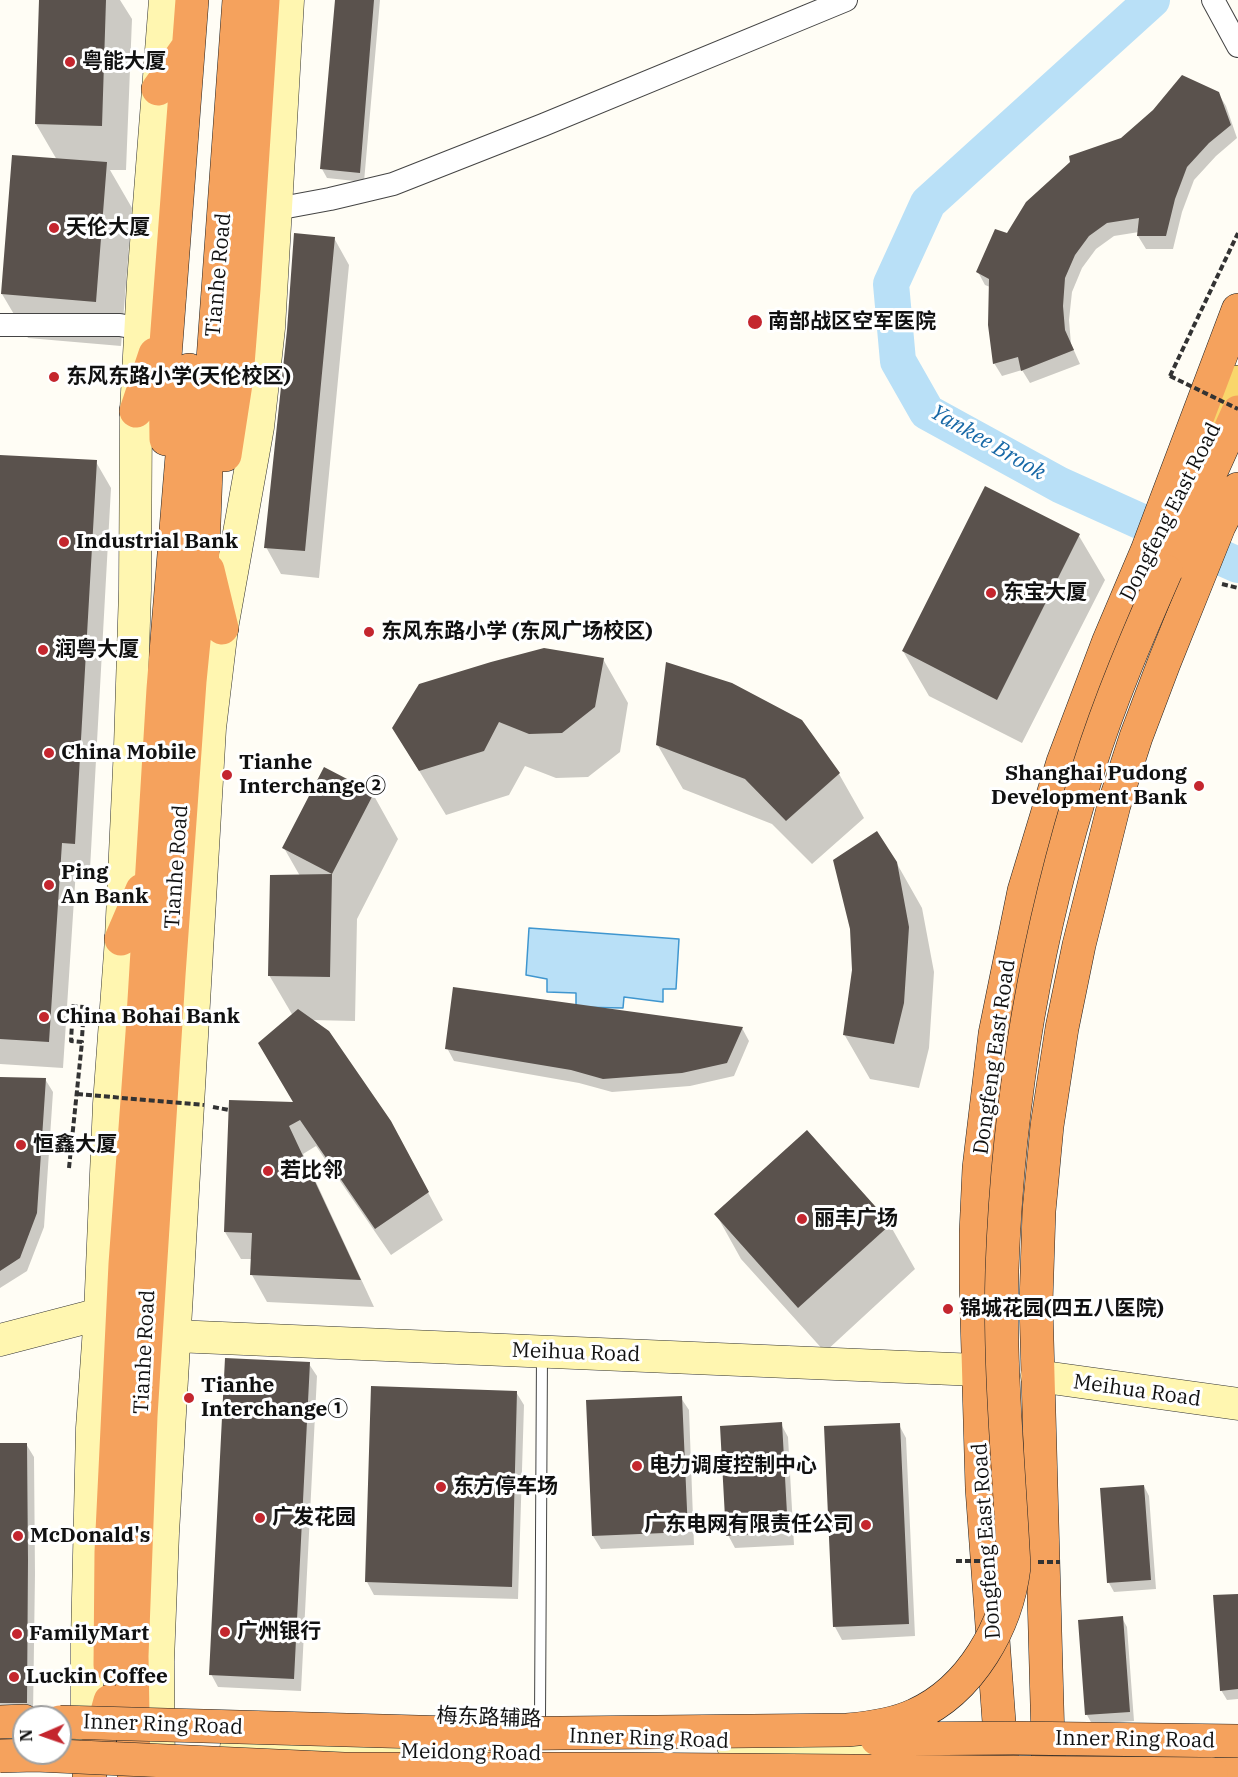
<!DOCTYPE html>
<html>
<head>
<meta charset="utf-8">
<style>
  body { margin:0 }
  #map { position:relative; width:1238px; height:1777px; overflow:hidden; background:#fffdf5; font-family:"IBM Plex Serif",serif }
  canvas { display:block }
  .north { position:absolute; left:12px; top:1705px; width:60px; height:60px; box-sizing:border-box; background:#fff; border:2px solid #a0a0a0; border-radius:50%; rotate:268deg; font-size:16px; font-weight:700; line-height:24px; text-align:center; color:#111 }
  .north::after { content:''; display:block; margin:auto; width:21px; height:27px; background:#c4262e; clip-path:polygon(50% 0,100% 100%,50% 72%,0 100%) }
</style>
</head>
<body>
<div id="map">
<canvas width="1238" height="1777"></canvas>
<div class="north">N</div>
</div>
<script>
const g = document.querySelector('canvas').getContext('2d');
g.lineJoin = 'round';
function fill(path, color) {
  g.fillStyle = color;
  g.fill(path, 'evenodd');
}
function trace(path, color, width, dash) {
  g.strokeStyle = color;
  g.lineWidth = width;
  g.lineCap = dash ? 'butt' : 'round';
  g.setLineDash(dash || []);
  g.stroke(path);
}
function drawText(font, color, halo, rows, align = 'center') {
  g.font = font + ' "IBM Plex Serif","Noto Sans SC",serif';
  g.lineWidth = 6;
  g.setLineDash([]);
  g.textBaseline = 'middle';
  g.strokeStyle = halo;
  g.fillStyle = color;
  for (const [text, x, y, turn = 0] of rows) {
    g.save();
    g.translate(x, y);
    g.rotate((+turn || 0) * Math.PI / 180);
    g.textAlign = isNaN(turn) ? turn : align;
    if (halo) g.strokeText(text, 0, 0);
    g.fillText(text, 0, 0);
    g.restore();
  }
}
const water = new Path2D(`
  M529,928l150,11 -3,50h-13v13l-39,-5 -1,11 -47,-1v-14l-29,-1v-13l-21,-4z`);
fill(water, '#b9e0f7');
trace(water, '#3f96cf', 1.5);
fill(new Path2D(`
  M41,0h79l12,19 -6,151h-16l22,38 -11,138 -93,-8 -26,-44 55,-134 -21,-36z
  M336,0h44l-16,182 -37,-4 -5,-9z
  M1218,93l8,13 11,32 -21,18 -22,24 -12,32 -9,37h-27l-8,-13 1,-4 -25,4 -18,13 -14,19 -10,24 -3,28 2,24 9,20 -50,19 -8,-13 -20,6 -8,-13 -4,-76 -5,-2 -7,-13 30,-37 114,-96z
  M334,238l15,27 -30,313 -38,-4 -15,-27z
  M0,456l96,6 15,26 -21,381h-14l-13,199 -63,-4z
  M1079,536l26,44 -83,163 -93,-47 -26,-45z
  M603,659l25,44 -8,49 -32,25 -32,1 -31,-12 -16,29 -63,20 -53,-87z
  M657,744l182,30 25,44 -52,46 -40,-40 -89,-35z
  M373,794l25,45 -41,80 -2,102 -44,-1 94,130 38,70 -52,35 -75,-109 -13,8 71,153 -107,-5 -15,-27v-16h-11l-16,-27 70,-128 -2,-88 -24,-41 31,-99 -16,-28z
  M896,862l26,46 12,64 -5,76 -10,40 -49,-9 -26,-45z
  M742,1028l7,13 -15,35 -44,10 -78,6 -33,-9 -125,-22 -7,-13z
  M0,1078l45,1 8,13 -9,135 -17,44 -27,17z
  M716,1214l174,11 25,44 -90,83 -84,-93z
  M309,1364l8,12 -16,315 -83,-4 -7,-13z
  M516,1392l8,13 -6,194 -144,-4 -7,-13z
  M681,1398l8,12 5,135 -93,4 -8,-13 -5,-135z
  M781,1424l7,13 6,108 -59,3 -7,-13z
  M899,1425l7,13 9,198 -73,4 -7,-13z
  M26,1444l8,13 1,117 -2,141 -33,3v-273z
  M1144,1486l5,10 7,93 -42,3 -5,-9z
  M1238,1595v104l-11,1 -6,-10z
  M1122,1618l5,9 7,94 -42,3 -5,-9z`), '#0003');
trace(new Path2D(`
  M1152,0l-224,203 -37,81 7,77 29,51 133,73 124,56
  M1220,557l18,8`), '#b9e0f7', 36);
fill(new Path2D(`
  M39,0h67l-4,126 -67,-2z
  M335,0h39l-14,173 -40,-4z
  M1182,75l37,17 12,33 -22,18 -22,24 -12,32 -9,37h-29l2,-18 -32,5 -18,13 -14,19 -10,23 -2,28 2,24 9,20 -53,21 -3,-14 -25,7 -5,-39 1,-46 -13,-7 19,-43 12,4 19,-31 44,-40 -1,-6 52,-18 32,-28z
  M12,155l95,7 -11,140 -95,-8z
  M294,233l41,4 -30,314 -41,-3 23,-218z
  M0,455l97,5 -22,384 -13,-1 -13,199 -49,-3z
  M985,486l95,48 -83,166 -95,-49z
  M544,648l60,10 -9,49 -33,26 -33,1 -30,-12 -15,29 -65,20 -27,-43 27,-44 72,-22z
  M666,662l66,21 70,37 38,53 -54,48 -41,-42 -89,-34z
  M324,767l50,26 -42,81 -50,-26z
  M877,831l20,31 12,65 -5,76 -10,41 -51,-9 9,-65 -2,-41 -17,-69z
  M332,874l-2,103 -62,-1 2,-101z
  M453,987l290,40 -16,36 -45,10 -79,6 -32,-9 -126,-21z
  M298,1009l31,22 62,90 38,71 -54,37 -75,-109 -11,6 72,154 -111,-5 2,-42 -28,-1 5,-132 64,2 -35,-59z
  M0,1077l46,1 -9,135 -17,45 -20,13z
  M807,1130l84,94 -93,84 -84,-94z
  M225,1358l85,4 -16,317 -85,-4z
  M371,1386l146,5 -5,196 -147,-5z
  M682,1396l6,136 -96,4 -6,-136z
  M782,1422l6,110 -62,4 -6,-110z
  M900,1423l9,201 -76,3 -9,-201z
  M0,1443h27l1,117 -1,143h-27z
  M1144,1485l7,95 -44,3 -7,-95z
  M1238,1594v95l-18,2 -7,-96z
  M1123,1616l7,96 -45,3 -7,-95z`), '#5a524d');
const lane = new Path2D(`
  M540,1719l2,-365`);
const street = new Path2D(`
  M1213,0l25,46
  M263,210l13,-1 54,-10 63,-15 150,-59 303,-125
  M0,325h120l21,4`);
const secondary = new Path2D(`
  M174,1336l803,34
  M0,1340l100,-26
  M1037,1376l201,28
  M733,1746l175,3
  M236,1748l238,5
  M87,1749v-108l5,-213 8,-114 9,-210 12,-165 9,-192 5,-157 1,-179 7,-129 22,-282
  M159,1777l-1,-116 5,-128 47,-805 12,-100 36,-201 11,-99 19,-328`);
const primary = new Path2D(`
  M1185,481l53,-99`);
const highway = new Path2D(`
  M158,89l29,-41
  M136,411l19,-57
  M166,439l-1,-82 27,-357
  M225,455l12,-78 7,-88 19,-289
  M208,570l14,58
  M1166,571l72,-159
  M121,939l21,-49
  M110,1665l1,-113 14,-288 17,-231 21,-344 26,-319
  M0,1722l24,-1
  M1183,1775l55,-1
  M89,1777l21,-76
  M134,1777l-2,-121 9,-240 28,-441 21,-294 13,-131 4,-107 32,-443
  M1003,1777l-21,-289 -6,-204v-51l3,-65 16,-134 29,-143 39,-129 45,-119 39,-92 91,-241
  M1049,1777l-13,-474 3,-92 8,-85 15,-98 17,-83 35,-140 22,-68 28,-74 55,-137 19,-37`);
trace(lane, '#444', 12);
trace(street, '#444', 24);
trace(secondary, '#333', 33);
trace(primary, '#222', 34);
trace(highway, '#222', 34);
trace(new Path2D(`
  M1170,376l68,-143
  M1222,584l16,4
  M213,1107l16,3
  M69,1168l13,-126 -11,-1 2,-35 11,1 -2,31`), '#333', 4, [6, 3]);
trace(lane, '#fff', 10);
trace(street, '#fff', 22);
trace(secondary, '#fff6b0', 32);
trace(primary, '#f9d66b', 33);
trace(highway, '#f5a25d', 33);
const highwayBridge = new Path2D(`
  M60,1722l430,12
  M468,1734l379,-4c23,-2 47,-5 68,-15 56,-25 92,-89 99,-148 -5,-99 -15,-198 -12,-297 6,-171 35,-340 87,-503 21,-67 49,-132 77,-196
  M877,1739l136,-1 225,3
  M0,1756l35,-1 309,14h266l601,5`);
trace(highwayBridge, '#222', 34, []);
trace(new Path2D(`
  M1170,376l68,33
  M77,1094l127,11
  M956,1561h33
  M1038,1562h22`), '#333', 4, [6, 3]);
trace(highwayBridge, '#f5a25d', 33);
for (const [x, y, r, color] of [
  [70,62,6,"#c4262e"],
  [54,228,6,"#c4262e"],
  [755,322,8,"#c4262e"],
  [54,377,6,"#c4262e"],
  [64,542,6,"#c4262e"],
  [991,593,6,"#c4262e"],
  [369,632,6,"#c4262e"],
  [43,650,6,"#c4262e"],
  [49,753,6,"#c4262e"],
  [227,775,6,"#c4262e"],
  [1199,786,6,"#c4262e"],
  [49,885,6,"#c4262e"],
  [44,1017,6,"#c4262e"],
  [21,1145,6,"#c4262e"],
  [268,1171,6,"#c4262e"],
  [802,1219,6,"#c4262e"],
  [948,1309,6,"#c4262e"],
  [189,1398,6,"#c4262e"],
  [637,1466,6,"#c4262e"],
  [441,1487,6,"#c4262e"],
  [260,1518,6,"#c4262e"],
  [866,1525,6,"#c4262e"],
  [18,1536,6,"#c4262e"],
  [225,1632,6,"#c4262e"],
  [17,1634,6,"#c4262e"],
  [14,1677,6,"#c4262e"]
]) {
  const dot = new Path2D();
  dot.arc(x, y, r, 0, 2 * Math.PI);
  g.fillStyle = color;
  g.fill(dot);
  trace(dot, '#fff', 2);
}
drawText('bold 21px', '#111', '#fff', [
  ["粤能大厦",82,62],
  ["天伦大厦",66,228],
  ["南部战区空军医院",768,322],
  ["东风东路小学(天伦校区)",66,377],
  ["Industrial Bank",76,542],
  ["东宝大厦",1003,593],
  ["东风东路小学 (东风广场校区)",381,632],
  ["润粤大厦",55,650],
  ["China Mobile",61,753],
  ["Tianhe",239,763],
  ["Interchange②",239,787],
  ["Shanghai Pudong",1187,774,"right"],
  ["Development Bank",1187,798,"right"],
  ["Ping",61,873],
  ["An Bank",61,897],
  ["China Bohai Bank",56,1017],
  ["恒鑫大厦",33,1145],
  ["若比邻",280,1171],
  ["丽丰广场",814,1219],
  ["锦城花园(四五八医院)",960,1309],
  ["Tianhe",201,1386],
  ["Interchange①",201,1410],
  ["电力调度控制中心",649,1466],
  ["东方停车场",453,1487],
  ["广发花园",272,1518],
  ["广东电网有限责任公司",854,1525,"right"],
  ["McDonald's",30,1536],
  ["广州银行",237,1632],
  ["FamilyMart",29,1634],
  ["Luckin Coffee",26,1677]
], 'left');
drawText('21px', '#111', '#fff', [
  ["Tianhe Road",219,275,-85],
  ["Dongfeng East Road",1171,512,-63],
  ["Tianhe Road",177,867,-86],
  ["Dongfeng East Road",995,1057,-82],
  ["Tianhe Road",145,1352,-87],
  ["Meihua Road",576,1353,2],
  ["Meihua Road",1137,1391,8],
  ["Dongfeng East Road",987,1541,-94],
  ["梅东路辅路",489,1718,2],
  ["Inner Ring Road",163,1725,2],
  ["Inner Ring Road",649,1739,2],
  ["Inner Ring Road",1135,1740,1],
  ["Meidong Road",471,1753,1]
]);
drawText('italic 22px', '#1768a6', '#fff', [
  ["Yankee Brook",988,443,30]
]);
</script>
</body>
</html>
